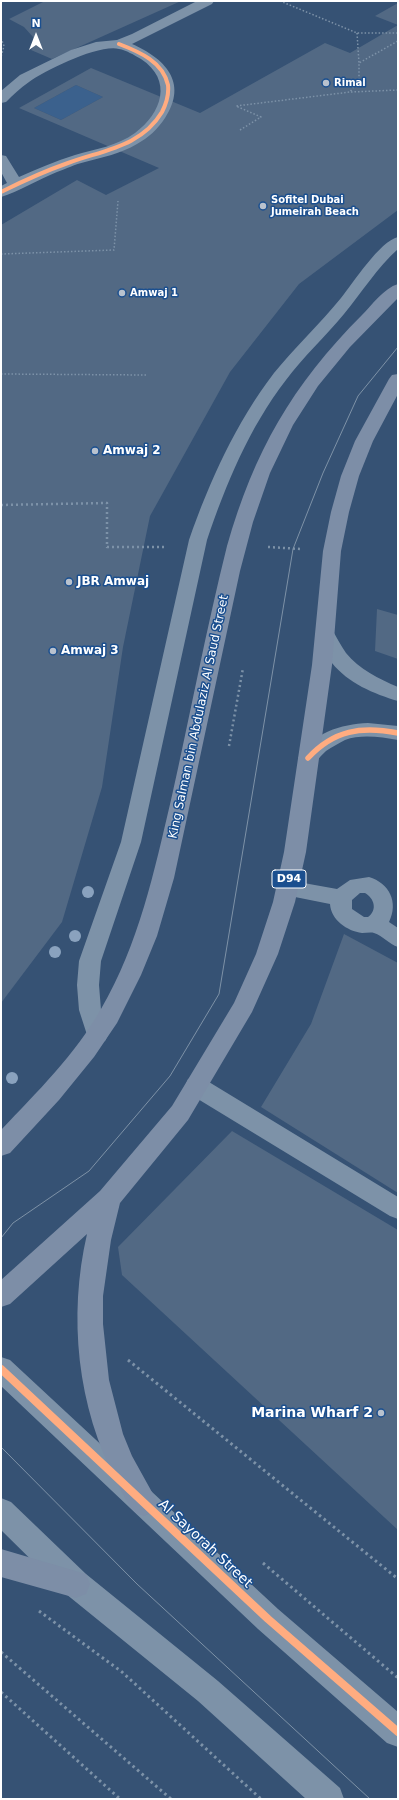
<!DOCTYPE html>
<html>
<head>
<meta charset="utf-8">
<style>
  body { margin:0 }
  #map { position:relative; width:399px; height:1800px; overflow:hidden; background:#365274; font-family:"DejaVu Sans",sans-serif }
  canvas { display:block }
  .frame { position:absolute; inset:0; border:2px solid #fff; pointer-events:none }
  .north { position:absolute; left:16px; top:16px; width:40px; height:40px; -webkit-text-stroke:3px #1b4f8f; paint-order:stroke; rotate:0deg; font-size:11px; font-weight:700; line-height:16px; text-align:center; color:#fff }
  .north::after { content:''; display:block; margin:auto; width:14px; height:18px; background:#fff; clip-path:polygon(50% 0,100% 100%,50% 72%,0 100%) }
</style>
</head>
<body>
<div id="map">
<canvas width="399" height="1800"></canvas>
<div class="frame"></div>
<div class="north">N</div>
</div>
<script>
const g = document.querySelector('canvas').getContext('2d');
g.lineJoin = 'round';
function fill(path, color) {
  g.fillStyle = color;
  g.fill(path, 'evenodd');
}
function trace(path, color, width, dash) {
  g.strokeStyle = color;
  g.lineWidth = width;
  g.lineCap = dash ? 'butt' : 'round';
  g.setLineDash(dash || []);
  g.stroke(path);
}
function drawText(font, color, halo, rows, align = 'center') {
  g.font = font + ' "DejaVu Sans",sans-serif';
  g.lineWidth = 3;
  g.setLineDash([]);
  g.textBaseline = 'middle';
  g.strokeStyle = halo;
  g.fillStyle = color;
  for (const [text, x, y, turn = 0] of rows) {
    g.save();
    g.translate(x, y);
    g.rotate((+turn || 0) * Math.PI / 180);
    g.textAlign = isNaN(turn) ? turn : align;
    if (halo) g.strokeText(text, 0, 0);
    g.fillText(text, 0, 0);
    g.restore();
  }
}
fill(new Path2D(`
  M76,85l27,12 -42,23 -27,-12z`), '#3b618d');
fill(new Path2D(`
  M45,1h136l-129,58 -21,-9 3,-4 -1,-9 -9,-10 -15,-8z
  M398,3v22l-23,-9z
  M398,25v185l-99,74 -69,88 -80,144 -27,131 -21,140 -40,135 -61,81v-778l76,-45 29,15 53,-27 -140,-60 72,-40 109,45 125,-70 25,10zM76,85l27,12 -42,23 -27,-12z
  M377,609l21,6v44l-23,-8z
  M344,934l54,29v230l-137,-86 50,-83z
  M232,1131l166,99v300l-276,-255 -4,-28z`), '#526984');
trace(new Path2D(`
  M280,1l77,32h41
  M357,33l2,30
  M1,38l3,8 -3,11
  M351,92l47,-2
  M240,130l21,-13 -25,-11 114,-14 9,-13v-16l39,-22
  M1,254l113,-4 4,-49
  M1,374l145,1`), '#7d92a8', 1.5, [1.5, 2]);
trace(new Path2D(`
  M1,505l106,-2v44h59
  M268,547l33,2
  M229,746l14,-78`), '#7d92a8', 2.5, [2, 3]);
trace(new Path2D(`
  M128,1360l270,219
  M263,1563l135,115
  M39,1611l83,61 139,127
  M1,1652l170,147
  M1,1692l119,107`), '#7d92a8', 3, [2.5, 3.5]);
fill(new Path2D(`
  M398,237v12c-21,19 -36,43 -54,65 -19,23 -41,43 -58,66 -37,48 -60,104 -79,160l-66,302 -40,119 -2,24 2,25 7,25 -3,6 -8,3 -8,-3 -10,-31 -2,-25 2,-24 42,-119 68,-302c21,-60 47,-117 85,-167 21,-26 46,-49 67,-75 12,-15 39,-57 57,-61z
  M369,877c20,6 30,25 20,45l9,6v19c-9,-3 -15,-11 -24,-14 -3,-1 -8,0 -12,0 -15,-2 -31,-13 -32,-29l-50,-10 -3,-6 3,-6 7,-2 50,9 13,-9zM360,893h5c9,5 13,17 3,24h-4l-12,-8v-9z
  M196,1077l8,2 194,118v22l-8,-3 -202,-123 -3,-7 3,-7z`), '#7d92a8');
fill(new Path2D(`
  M197,1h17l-2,3 -80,40c32,14 57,38 33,74 -7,11 -17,20 -28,26 -17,10 -34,13 -52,18 -10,2 -19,7 -28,10 -18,7 -39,20 -56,25v-11l6,-3 -6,-11v-17l5,1 13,21c18,-8 37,-16 56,-22 21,-6 42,-9 60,-22 27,-20 38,-53 6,-74 -7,-4 -15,-9 -22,-10 -20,-5 -73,21 -90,33 -9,6 -16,13 -23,20l-5,1v-12l19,-16 51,-25 25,-8 21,-2 15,-6z
  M326,629l7,2c4,7 8,15 13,22 13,16 33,26 52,34v14c-24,-7 -50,-18 -66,-38 -6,-8 -11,-18 -16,-27l3,-5z
  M368,723l30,3v14c-17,-3 -37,-6 -53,0 -6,3 -13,7 -19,11 -9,8 -11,16 -25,12l-3,-5c14,-25 43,-34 70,-35z
  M1,1357l9,3 268,249 120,103v35l-11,-4 -129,-114 -257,-243z
  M1,1498l10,4 75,72 132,107 122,107 4,11h-38l-108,-98 -132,-107 -65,-64z`), '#7d92a8');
fill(new Path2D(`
  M398,284v14l-48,49 -32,39 -25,39 -23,48 -17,49 -13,49 -66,307 -17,58 -16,39 -24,48 -23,34 -35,43 -49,53 -9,3v-26c36,-38 74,-75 100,-121 38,-65 53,-137 70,-209 19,-85 35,-170 56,-254 27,-94 65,-161 135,-231 10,-10 22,-27 36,-31z
  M398,374v20l-25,47 -14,35 -10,36 -8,39 -9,114 -26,187 -11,50 -17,52 -26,58 -64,108 -68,83 -9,37 -8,56v28l6,56 14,54 9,22 26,47 -4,9 -10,4c-3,-1 -6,-2 -8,-3 -6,-4 -16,-24 -19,-31 -40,-75 -49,-166 -30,-248l-77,70 -9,3v-27l99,-89 72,-85 62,-103 22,-49 17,-52 11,-50 28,-187 11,-114 8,-39 10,-36 14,-35 34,-62 3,-4z
  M1,1549l85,25 4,10 -4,10 -10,4 -75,-21z`), '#7d8ea7');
trace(new Path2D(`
  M1,1238l12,-15 76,-52 81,-95 49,-82 74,-445 30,-76 35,-77 40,-49
  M1,1447l136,137 233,215`), '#7e92a7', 1);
trace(new Path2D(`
  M1,192c22,-11 44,-21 67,-29 35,-13 73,-16 94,-51 4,-8 7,-18 6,-27 -5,-23 -28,-33 -49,-41`), '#ffac80', 4);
trace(new Path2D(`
  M308,758c26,-28 53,-32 90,-25`), '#ffac80', 5.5);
trace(new Path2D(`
  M1,1369l267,250 130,113`), '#ffac80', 8);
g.fillStyle = '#8aa2be';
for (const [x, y] of [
  [88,892],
  [75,936],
  [55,952],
  [12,1078]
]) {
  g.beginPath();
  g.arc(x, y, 6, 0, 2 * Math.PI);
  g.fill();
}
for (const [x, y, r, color] of [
  [326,83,4,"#b9c2ce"],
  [263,206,4,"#b9c2ce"],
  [122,293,4,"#b9c2ce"],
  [95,451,4,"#b9c2ce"],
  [69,582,4,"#b9c2ce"],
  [53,651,4,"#b9c2ce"],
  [381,1413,4,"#b9c2ce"]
]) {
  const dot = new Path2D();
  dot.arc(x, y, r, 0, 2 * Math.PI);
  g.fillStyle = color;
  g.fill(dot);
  trace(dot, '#1b4f8f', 1.5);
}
drawText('bold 10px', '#fff', '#1b4f8f', [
  ["Rimal",334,83],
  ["Sofitel Dubai",271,200],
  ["Jumeirah Beach",271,212],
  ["Amwaj 1",130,293]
], 'left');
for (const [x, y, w] of [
  [289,879,34]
]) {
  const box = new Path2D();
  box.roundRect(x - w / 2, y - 9, w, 18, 3);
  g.fillStyle = '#1b4f8f';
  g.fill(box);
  trace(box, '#fff', 1);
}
drawText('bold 11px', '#fff', null, [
  ["D94",289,879]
]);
drawText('bold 12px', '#fff', '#1b4f8f', [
  ["Amwaj 2",103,451],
  ["JBR Amwaj",77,582],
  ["Amwaj 3",61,651]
], 'left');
drawText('12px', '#fff', '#1b4f8f', [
  ["King Salman bin Abdulaziz Al Saud Street",199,717,-78]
]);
drawText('bold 14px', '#fff', '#1b4f8f', [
  ["Marina Wharf 2",373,1413]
], 'right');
drawText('14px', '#fff', '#1b4f8f', [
  ["Al Sayorah Street",205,1544,43]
]);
</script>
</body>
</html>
